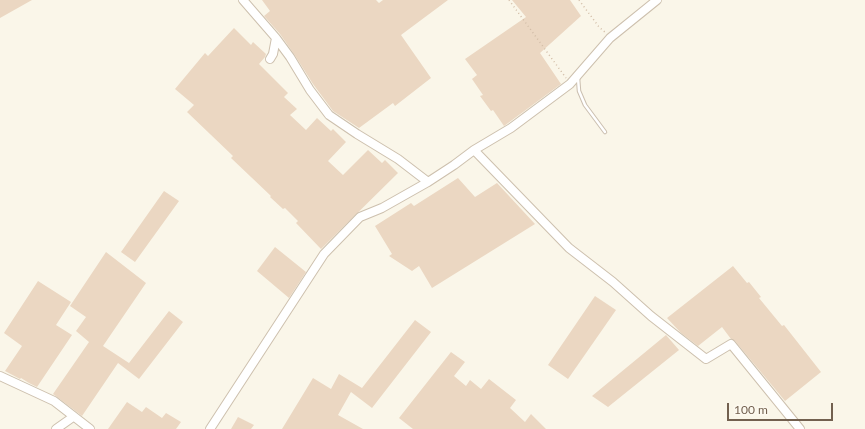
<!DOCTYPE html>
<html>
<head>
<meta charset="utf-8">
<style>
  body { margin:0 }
  #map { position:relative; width:865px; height:429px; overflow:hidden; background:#faf6e9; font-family:Lato,sans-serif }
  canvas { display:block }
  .scale { position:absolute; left:727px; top:403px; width:106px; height:18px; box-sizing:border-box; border:2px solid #72604f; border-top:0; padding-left:5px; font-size:12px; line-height:14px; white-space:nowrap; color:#72604f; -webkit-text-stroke:3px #fdf9ef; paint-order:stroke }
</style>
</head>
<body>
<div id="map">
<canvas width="865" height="429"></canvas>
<div class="scale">100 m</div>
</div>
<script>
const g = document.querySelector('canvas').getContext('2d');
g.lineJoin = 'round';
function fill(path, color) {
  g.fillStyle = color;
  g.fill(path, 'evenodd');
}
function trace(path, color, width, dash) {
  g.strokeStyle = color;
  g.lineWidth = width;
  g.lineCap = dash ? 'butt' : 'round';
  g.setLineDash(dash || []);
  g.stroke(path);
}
fill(new Path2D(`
  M0,0h32l-32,18z
  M262,0h114l3,3 4,-3h65l-47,35 30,43 -36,28 -2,-3 -34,25 -26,-17 -20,-27 -19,-30 -14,-20 -16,-18 6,-5z
  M512,0h58l11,16 -41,37 21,31 -57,42 -11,-16 -2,1 -11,-15 3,-1 -11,-16 5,-4 -12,-16 61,-42z
  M234,28l17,17 2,-3 13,12 -1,3 -6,7 29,29 -4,4 13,12 -7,6 16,15 11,-12 14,13 2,-2 13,13 -18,19 15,14 25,-25 14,13 3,-3 13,13 -77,76 -25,-26 2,-2 -13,-13 -2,1 -13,-12 1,-1 -40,-38 2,-2 -46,-44 7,-7 -19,-16 30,-36 3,3z
  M458,178l17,19 22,-14 38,41 -103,64 -13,-22 -7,5 -23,-15 3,-2 -17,-28 36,-23 3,3z
  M164,191l15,10 -44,61 -14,-10z
  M275,247l31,25 -17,26 -32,-27z
  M106,252l40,31 -43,63 26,17 40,-52 14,11 -44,57 -21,-16 -36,53 -25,-19 -4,-3 36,-52 -13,-11 10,-14 -16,-11z
  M733,266l14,17 2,-1 12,15 -2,1 23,28 2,-1 37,47 -36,29 -50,-60 -4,-2 -9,-12 -24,19 -17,-13 -14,-15z
  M38,281l33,21 -15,23 16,10 -35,52 -8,-4 -8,-5 -1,1 -15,-8 17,-25 -18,-13z
  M595,296l21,14 -48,69 -20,-14z
  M415,320l16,12 -59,76 -21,-16 -13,23 25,14h-81l31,-51 18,11 8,-15 23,14z
  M666,335l13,15 -71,57 -16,-11z
  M451,352l14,10 -11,14 12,10 4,-6 11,9 8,-10 27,21 -6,8 15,14 6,-8 15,15h-133l-14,-11z
  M127,402l15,10 4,-5 16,11 4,-5 15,9 -5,7h-68z
  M238,417l16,8 -3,4h-20z`), '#ebd7c2');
const lane = new Path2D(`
  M578,78l1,13 6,14 20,27`);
const secondary = new Path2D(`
  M243,0l33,38
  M270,59l3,-5 3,-16 14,19 20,33 19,25 28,19 41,25 30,23 26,-17 20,-15 37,-22 59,-44 40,-46 47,-38
  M474,150l95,98 44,34 38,34 55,43 25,-15 69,85
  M0,376l54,25 36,28
  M56,429l17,-12
  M210,429l114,-175 36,-37 22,-9 46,-26`);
trace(lane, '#cbbfb0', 4.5);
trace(secondary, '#cdc0ae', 10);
trace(new Path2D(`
  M509,0l57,78
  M579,0l20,27 7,6`), '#d2bda7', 1.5, [1, 3]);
trace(lane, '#fff', 2.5);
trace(secondary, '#fff', 8);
</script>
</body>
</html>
